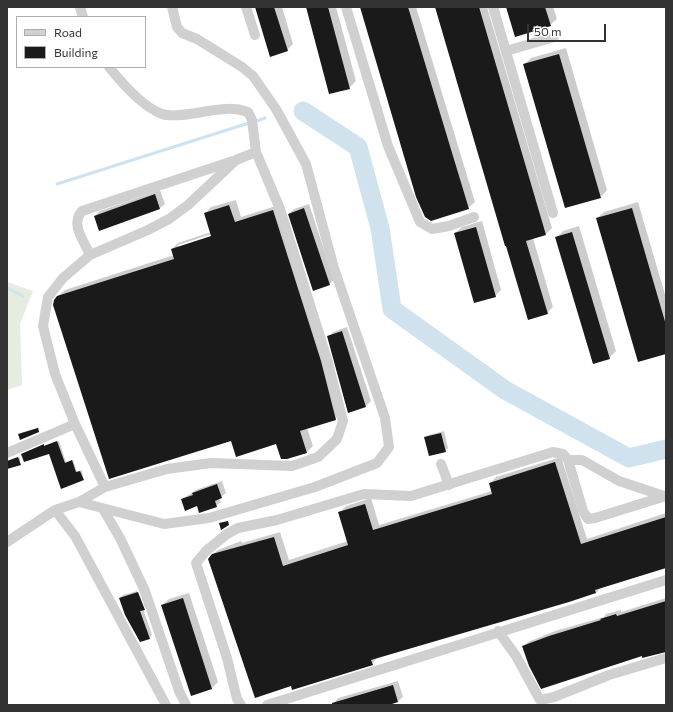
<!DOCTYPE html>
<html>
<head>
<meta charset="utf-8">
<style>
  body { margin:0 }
  #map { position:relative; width:673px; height:712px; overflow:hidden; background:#fff; font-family:Commissioner,sans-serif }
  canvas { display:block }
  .frame { position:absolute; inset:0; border:8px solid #333; pointer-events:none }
  .legend { position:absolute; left:16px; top:16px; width:130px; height:52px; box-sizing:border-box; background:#fff; border:1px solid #adadad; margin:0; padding:5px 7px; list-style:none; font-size:12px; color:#333 }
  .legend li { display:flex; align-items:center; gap:8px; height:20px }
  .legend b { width:20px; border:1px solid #adadad }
  .scale { position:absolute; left:527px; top:24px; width:79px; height:18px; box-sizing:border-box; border:2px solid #333; border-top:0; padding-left:5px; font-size:12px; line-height:14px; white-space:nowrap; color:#333; -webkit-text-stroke:3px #fff; paint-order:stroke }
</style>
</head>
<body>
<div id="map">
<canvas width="673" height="712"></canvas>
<div class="frame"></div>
<ul class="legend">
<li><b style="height:5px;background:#d0d0d0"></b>Road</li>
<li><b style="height:11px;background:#1a1a1a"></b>Building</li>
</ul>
<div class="scale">50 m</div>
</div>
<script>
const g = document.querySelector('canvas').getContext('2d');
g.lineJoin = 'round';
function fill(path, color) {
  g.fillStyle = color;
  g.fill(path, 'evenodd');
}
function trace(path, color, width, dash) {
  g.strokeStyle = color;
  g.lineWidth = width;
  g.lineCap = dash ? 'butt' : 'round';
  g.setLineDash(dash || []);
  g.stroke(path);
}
fill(new Path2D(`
  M7,282l26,9 -13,33 2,61 -15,5z`), '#e6ecdf');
fill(new Path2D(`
  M256,7h26l11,37 -6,6z
  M307,7h29l20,74 -7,7z
  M361,7h55l59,195 -7,6z
  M436,7h51l65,221 -6,6 -13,4 20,69 -6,6z
  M507,7h46l4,12 -7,6z
  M566,48l41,142 -6,7 -76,-133 6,-6z
  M160,190l5,14 -5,4 -60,22 -5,-14 5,-5z
  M236,200l5,17 38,-12 63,207 -7,7 -28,9 6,18 -6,6 -30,-9 -45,-3 -174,-144 7,-6 109,-35 -2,-6 6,-6 33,-11 -6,-18 6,-7zM215,233l1,2 -38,13v-3z
  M638,202l28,96v55l-69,-135 7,-6z
  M309,204l25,76 -5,4 -40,-70 5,-5z
  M482,221l19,69 -6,6 -40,-63 7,-6z
  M579,226l37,125 -7,7 -52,-121 6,-6z
  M347,327l24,74 -5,5 -18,6 -20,-75 5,-5z
  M39,427v4l-18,8v-6z
  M444,431l4,17 -3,3 -19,-14 3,-2z
  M59,441l7,21 7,-2 4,12 5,-2 1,9 -33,-26 -17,-4z
  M20,457v7l-13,4v-7z
  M561,457l26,82 79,-26v54l-65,20 -5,6 -218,64 -6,7 -161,-108 7,-6 23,-9 1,2 38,-11 9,28 59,-19 -8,-29 6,-6 25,-8 8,27 113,-34 -2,-8 6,-6z
  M222,481l4,12 -7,5 2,4 -5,4 -18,-1 -16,-6 16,-10z
  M141,589l6,17 -2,2 -6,-18z
  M137,591l15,44 -3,3 -29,-40 3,-3z
  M189,593l29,89 -6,6 -50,-83 7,-6z
  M666,598v53l-24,4 -119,-8 5,-5 27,-11 49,-14 2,-3 15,-4v2z
  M398,681l5,16 -5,4 -12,4h-52v-2l4,-5z`), '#0003');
trace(new Path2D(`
  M254,122l11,-4
  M57,184l192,-61
  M7,288l16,8`), '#cfe2ee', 3);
trace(new Path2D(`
  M303,111l55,36 22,81 12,81 113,81 124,68 37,-9`), '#cfe2ee', 19);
fill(new Path2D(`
  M255,7h19l14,44 -18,6z
  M306,7h22l22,82 -21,5z
  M360,7h48l61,202 -38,12 -6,-4 -9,-20z
  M435,7h44l67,228 -20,6 22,73 -20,6 -22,-74h-1z
  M506,7h39l6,19 -36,11z
  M559,54l42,144 -36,10 -42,-144z
  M155,194l5,15 -61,22 -5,-15z
  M229,205l6,17 38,-12 48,151 15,59 -36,11 7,22 -20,6h-6l-5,-15 -40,13 -5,-16 -122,38 -56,-174 1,-5 3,-4 117,-37 -3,-10 40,-13 -7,-23z
  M304,208l26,77 -17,6 -25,-77z
  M632,208l34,117v29l-28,8 -42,-144z
  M476,227l20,70 -22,6 -20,-70z
  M572,232l38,127 -17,5 -38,-127z
  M342,331l24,76 -18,6 -21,-77z
  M38,428l1,4 -19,8 -2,-6z
  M441,433l5,19 -17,4 -5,-19z
  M57,441l8,22 7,-3 4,12 4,-1 4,9 -23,9 -12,-35 -25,8 -3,-8 23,-10v2z
  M18,457l3,8 -14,4v-8z
  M555,462l26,82 85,-27v51l-71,22 1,3 -27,9 -198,58 2,5 -81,25 -1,-4 -36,12 -47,-139 4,-5 62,-17 9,29 65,-21 -10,-33 27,-8 8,26 119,-36 -3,-11z
  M217,484l5,14 -7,3 2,6 -18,6 -2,-7 -12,5 -4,-12 12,-4 -1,-2z
  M228,521l1,4 -8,5 -2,-7z
  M138,592l7,18 -5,1 10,28 -10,3 -15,-27 -6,-17z
  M183,598l29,91 -21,7 -30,-91z
  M666,601v51l-24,6v-2l-101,33 -12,-23 -7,-20 27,-10 52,-16 -1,-1 16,-5 1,2z
  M393,685l5,17 -9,3h-57v-2z`), '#1a1a1a');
trace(new Path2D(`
  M80,7l3,10
  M246,7l9,28
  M346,7l42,139 32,76 12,7 17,-3 25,-9
  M493,7l60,206
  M506,51l48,-14
  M90,255c-6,-14 -20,-31 -8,-44l151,-50
  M7,453l68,-29
  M568,460h14l37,21 45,15
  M441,464l8,21
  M105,487l-30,-63 -20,-50 -12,-48 5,-29 15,-19 27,-23 58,-25 21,-11 19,-14 48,-45 20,-8
  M79,502l26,-15 62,-18 44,-6 81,3 26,-9 19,-18 6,-18 -16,-62 -47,-150 -24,-57 -4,-32 -4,-8c-15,-5 -25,-3 -40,-1 -11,2 -35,7 -46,3 -19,-7 -41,-32 -53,-47
  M103,509l17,29 25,53 34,100 7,14
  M55,510l20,26 91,169
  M7,542l48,-32 24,-8 85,22 45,-6 106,-31 62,-24 12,-16 -4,-29 -51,-150 -28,-104 -30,-55 -23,-33 -11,-9 -45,-28 -15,-6 -5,-6 -5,-20
  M498,631l18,25 24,44 14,-3 55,-22 57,-17
  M241,705l-4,-6 -10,-41 -31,-95 10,-12 21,-17 11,-6 39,-8 87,-26 47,2 142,-44 10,2 5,6 15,51 5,8 7,-1 71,-22
  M267,705l399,-125`), '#d0d0d0', 10);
</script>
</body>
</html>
